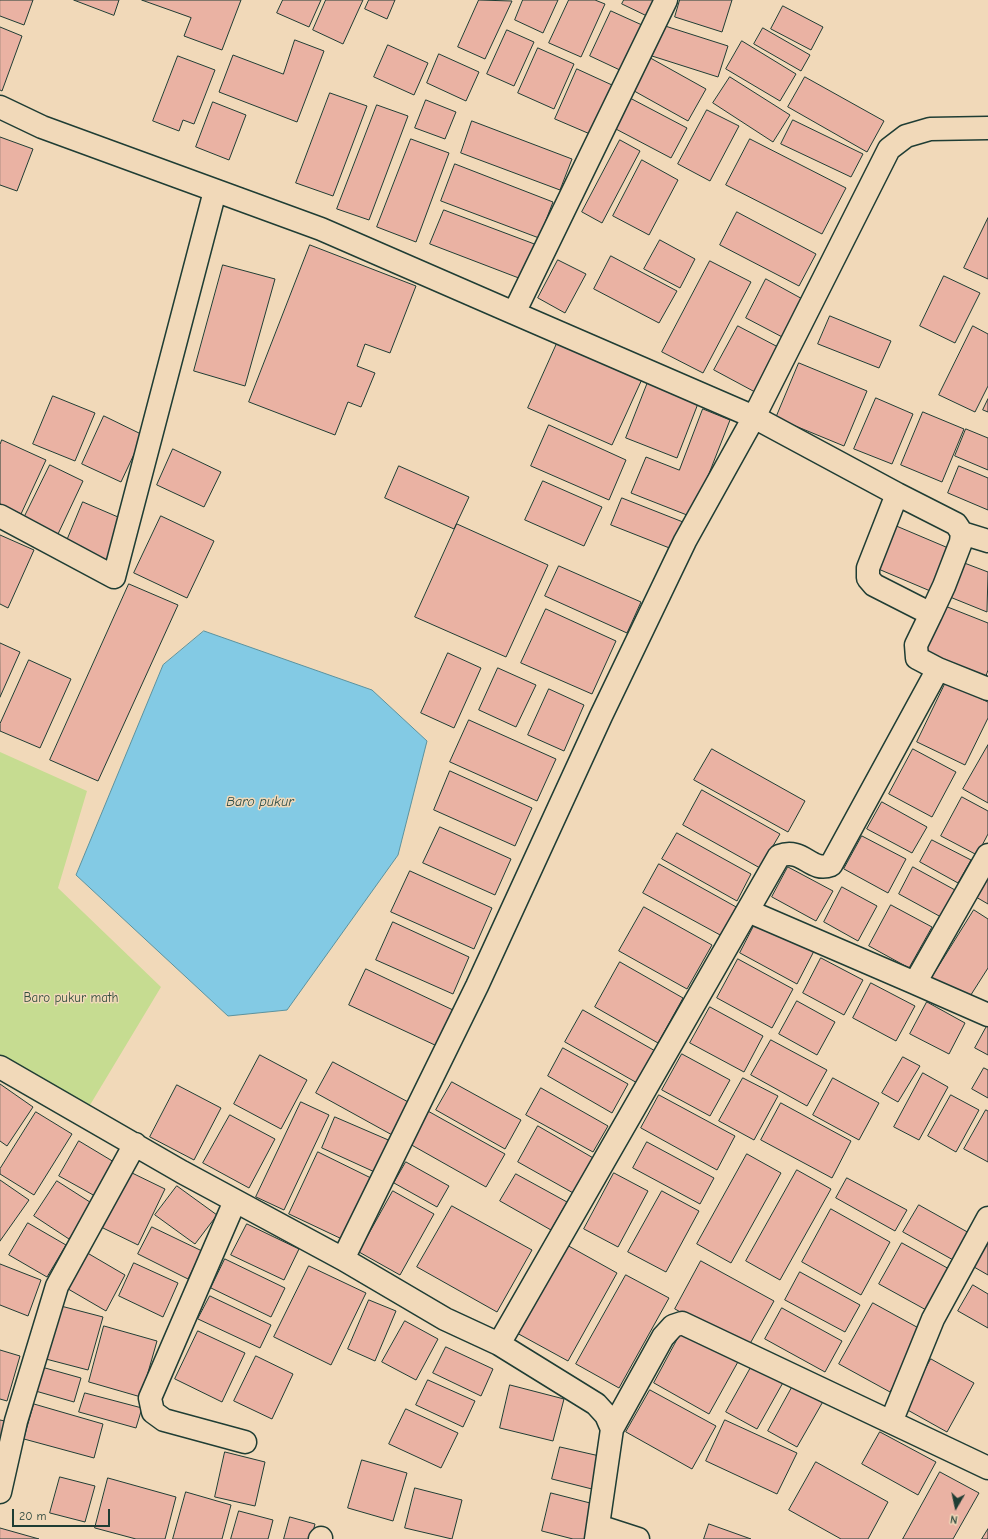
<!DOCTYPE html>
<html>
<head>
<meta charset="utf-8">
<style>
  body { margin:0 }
  #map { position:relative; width:988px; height:1539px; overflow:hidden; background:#f1d9b9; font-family:"Comic Neue",sans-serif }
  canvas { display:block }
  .north { position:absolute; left:936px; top:1487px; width:40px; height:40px; -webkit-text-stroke:3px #f1d9b9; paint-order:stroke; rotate:189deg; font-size:11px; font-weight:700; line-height:16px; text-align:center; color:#1f3d34 }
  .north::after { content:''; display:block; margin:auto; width:14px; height:18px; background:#1f3d34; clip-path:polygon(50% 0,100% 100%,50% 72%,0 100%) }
  .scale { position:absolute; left:12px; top:1509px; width:98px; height:18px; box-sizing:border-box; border:2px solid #1f3d34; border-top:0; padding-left:5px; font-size:12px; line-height:14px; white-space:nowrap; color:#1f3d34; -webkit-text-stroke:3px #f1d9b9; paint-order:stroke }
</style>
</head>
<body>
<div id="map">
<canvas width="988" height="1539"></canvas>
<div class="north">N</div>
<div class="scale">20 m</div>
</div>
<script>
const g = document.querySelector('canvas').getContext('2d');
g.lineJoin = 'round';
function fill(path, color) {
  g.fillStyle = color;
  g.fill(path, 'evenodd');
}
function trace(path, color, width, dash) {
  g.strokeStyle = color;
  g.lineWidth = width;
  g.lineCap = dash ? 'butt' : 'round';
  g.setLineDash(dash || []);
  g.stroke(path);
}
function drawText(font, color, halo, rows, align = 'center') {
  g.font = font + ' "Comic Neue",sans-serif';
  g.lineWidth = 3;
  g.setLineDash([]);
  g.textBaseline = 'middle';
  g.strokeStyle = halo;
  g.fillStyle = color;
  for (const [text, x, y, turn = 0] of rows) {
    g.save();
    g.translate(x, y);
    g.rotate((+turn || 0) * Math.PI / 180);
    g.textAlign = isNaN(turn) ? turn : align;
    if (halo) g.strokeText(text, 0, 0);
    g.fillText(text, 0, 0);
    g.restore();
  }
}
fill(new Path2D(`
  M0,752l87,39 -29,97 103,99 -71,118 -90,-49z`), '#c6dc91');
const water = new Path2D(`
  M204,631l168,59 55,51 -29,114 -111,155 -59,6 -152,-141 87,-210z`);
fill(water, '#83cae4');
trace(water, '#5b929e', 1);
const building = new Path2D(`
  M0,0h33l-9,25 -24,-9z
  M74,0h45l-5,15z
  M142,0h99l-19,50 -38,-14 7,-18z
  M283,0h38l-12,27 -32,-14z
  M326,0h37l-20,44 -30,-14z
  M369,0h26l-8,19 -22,-10z
  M479,0l33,1 -27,58 -27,-12z
  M523,0h35l-15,33 -28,-13z
  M569,0h26l10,4 -24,53 -32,-14z
  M624,0h34l-9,17 -27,-13z
  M680,0h52l-10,32 -47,-15z
  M783,6l40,21 -12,23 -40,-21z
  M611,11l31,14 -20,46 -32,-15z
  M662,25l66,21 -10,31 -66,-21z
  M0,27l22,9 -20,55 -2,-1z
  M763,28l47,27 -9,16 -47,-27z
  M507,30l27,12 -20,44 -27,-12z
  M295,40l29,11 -27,71 -78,-30 14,-37 50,19z
  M742,41l54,33 -16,27 -54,-32z
  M388,45l40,18 -14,32 -40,-18z
  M538,48l36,16 -20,45 -36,-16z
  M439,54l40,18 -13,29 -39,-18z
  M645,55l61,34 -18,32 -61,-34z
  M178,56l37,14 -21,54 -11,-4 -4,11 -26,-10z
  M577,69l35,16 -22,49 -35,-15z
  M730,77l60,38 -17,27 -60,-39z
  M805,77l79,44 -17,31 -79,-45z
  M330,93l37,13 -34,90 -37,-13z
  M630,98l57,30 -16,30 -57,-30z
  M426,100l30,12 -11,27 -30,-11z
  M213,102l33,13 -17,45 -33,-13z
  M377,105l31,11 -39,104 -32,-11z
  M707,110l32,16 -29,55 -32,-17z
  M793,120l70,34 -12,23 -70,-33z
  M472,121l100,38 -12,31 -99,-37z
  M0,137l33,12 -16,42 -17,-6z
  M411,139l38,14 -33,89 -39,-15z
  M750,139l96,49 -24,46 -96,-49z
  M620,140l20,11 -38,72 -20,-11z
  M642,160l36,20 -29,55 -36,-19z
  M455,164l98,38 -14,36 -98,-37z
  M444,210l93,35 -13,35 -94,-36z
  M737,212l79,42 -17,32 -79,-41z
  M988,218v61l-24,-11z
  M660,240l35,19 -15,29 -36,-19z
  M310,245l106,41 -26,67 -25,-9 -8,22 18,7 -14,34 -13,-5 -13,33 -86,-33z
  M611,256l66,35 -18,32 -65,-34z
  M558,260l28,14 -21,39 -27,-15z
  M710,261l41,21 -48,91 -41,-21z
  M223,265l52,14 -30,107 -51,-15z
  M944,276l36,17 -25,50 -35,-17z
  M766,279l40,22 -20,38 -40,-21z
  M830,316l61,25 -12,27 -61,-24z
  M738,326l40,21 -23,45 -41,-22z
  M973,326l15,8v52l-13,26 -36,-17z
  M559,339l84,38 -31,68 -84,-37z
  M799,363l68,28 -23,55 -68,-28z
  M648,382l51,19 -22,57 -51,-20z
  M53,396l42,17 -20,48 -42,-17z
  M876,398l37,16 -21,50 -38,-15z
  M988,399v13l-5,-2z
  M703,409l27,11 -38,97 -61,-24 15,-36 33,13z
  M923,412l41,17 -22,53 -41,-17z
  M104,416l39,19 -22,47 -39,-18z
  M549,425l77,35 -17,40 -78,-34z
  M966,429l22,9v32l-33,-14z
  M2,440l44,20 -25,54 -21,-10v-59z
  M173,449l48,23 -17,35 -47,-22z
  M50,465l33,16 -25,53 -34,-16z
  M399,466l70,31 -15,32 -69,-31z
  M959,466l29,12v32l-40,-17z
  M543,481l59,26 -18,39 -59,-26z
  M622,498l61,24 -11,27 -61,-24z
  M83,502l42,18 -16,41 -43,-18z
  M161,516l53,25 -27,57 -53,-25z
  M457,524l91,41 -42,92 -91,-40z
  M894,525l59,25 -18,43 -59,-25z
  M0,535l34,15 -26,58 -8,-4z
  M959,561l29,11 -1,40 -42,-17z
  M559,566l82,36 -14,31 -82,-37z
  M129,584l49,21 -80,176 -48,-21z
  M945,606l43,17v47l-2,6 -60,-24z
  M546,609l70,32 -24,53 -71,-31z
  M0,643l20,9 -20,45z
  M448,653l33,15 -27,60 -33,-15z
  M29,660l42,19 -31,69 -40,-17v-7z
  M498,668l38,17 -20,42 -37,-17z
  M946,682l42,20v16l-23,47 -48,-23z
  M549,689l35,16 -20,46 -36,-16z
  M469,720l87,39 -19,42 -87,-39z
  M988,745v58l-25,-14z
  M712,749l93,52 -17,31 -94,-52z
  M913,749l43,23 -24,45 -43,-23z
  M450,771l82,37 -17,38 -81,-36z
  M702,790l78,44 -20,34 -77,-43z
  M962,797l26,14v23l-11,21 -36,-19z
  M882,802l45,25 -15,26 -45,-24z
  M440,827l71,32 -16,36 -72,-32z
  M677,833l74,41 -14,27 -75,-42z
  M862,836l44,23 -18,34 -44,-24z
  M932,840l39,20 -13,23 -38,-21z
  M659,864l79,44 -16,28 -79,-43z
  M788,867l45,24 -17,30 -44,-24z
  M913,867l42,23 -14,27 -42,-23z
  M410,871l82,37 -18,41 -83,-37z
  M988,877v27l-12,-7z
  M842,887l35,19 -19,35 -34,-19z
  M891,905l41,22 -23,41 -40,-22z
  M644,907l68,38 -25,44 -68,-38z
  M974,910l14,9v49l-21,33 -36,-22z
  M757,920l57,31 -17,33 -57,-31z
  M393,922l76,35 -16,37 -77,-34z
  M821,958l42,22 -19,35 -41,-22z
  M738,959l55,30 -21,39 -55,-30z
  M620,962l63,36 -25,45 -63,-36z
  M366,969l87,41 -16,36 -88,-41z
  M871,983l44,23 -19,35 -43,-23z
  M797,1001l38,21 -18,33 -38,-21z
  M927,1002l38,21 -16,31 -39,-20z
  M710,1007l53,29 -19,36 -54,-29z
  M583,1010l74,42 -18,32 -74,-42z
  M987,1026l1,1v28l-13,-7z
  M771,1040l56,30 -20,36 -56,-31z
  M563,1048l65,36 -16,29 -64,-37z
  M682,1054l48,26 -20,36 -48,-26z
  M260,1055l47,25 -26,49 -47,-25z
  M903,1057l17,9 -22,36 -16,-9z
  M333,1062l79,42 -18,32 -78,-43z
  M984,1068l4,2v28l-16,-9z
  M923,1073l25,14 -29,53 -25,-13z
  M743,1078l35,18 -24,44 -35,-19z
  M833,1078l46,25 -20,37 -46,-25z
  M452,1082l69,38 -16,29 -69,-39z
  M0,1084l33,23 -26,39 -7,-5z
  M177,1085l44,23 -27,52 -44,-23z
  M541,1088l67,38 -15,26 -67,-37z
  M659,1095l76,41 -18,34 -76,-42z
  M951,1095l28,15 -23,42 -28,-16z
  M301,1102l28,13 -45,95 -28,-13z
  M781,1103l70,38 -19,37 -71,-38z
  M426,1110l79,44 -19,33 -78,-44z
  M986,1110l2,1v51l-24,-13z
  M36,1112l36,22 -38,61 -34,-21v-5z
  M230,1115l45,24 -26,49 -46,-25z
  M335,1117l58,25 -14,32 -57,-26z
  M538,1126l57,33 -20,35 -57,-32z
  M79,1141l35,21 -19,34 -36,-20z
  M647,1142l67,36 -14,26 -67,-36z
  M318,1152l55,27 -29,61 -55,-26z
  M747,1154l34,19 -50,90 -34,-19z
  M406,1162l43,24 -12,21 -43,-24z
  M797,1170l34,19 -51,91 -34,-19z
  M128,1171l37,18 -27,56 -37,-18z
  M614,1173l34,18 -30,56 -34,-18z
  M516,1174l51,28 -16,28 -51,-29z
  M847,1178l60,32 -12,21 -59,-33z
  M0,1180l29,20 -29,41z
  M57,1181l36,23 -24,35 -35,-23z
  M177,1186l40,29 -22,29 -40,-29z
  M393,1191l41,23 -34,61 -41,-23z
  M662,1191l37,20 -33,61 -38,-20z
  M919,1205l52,29 -16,27 -52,-29z
  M452,1206l80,44 -35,62 -80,-45z
  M831,1209l59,33 -29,53 -59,-33z
  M28,1223l38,22 -19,32 -38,-22z
  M247,1224l52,25 -15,31 -53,-25z
  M152,1227l50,24 -14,28 -50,-25z
  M902,1243l49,27 -23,41 -49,-27z
  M988,1243v32l-14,-8z
  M565,1244l52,29 -49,88 -53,-29z
  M84,1251l41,24 -19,36 -43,-25z
  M225,1259l60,29 -14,29 -60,-29z
  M701,1261l73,40 -27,48 -72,-40z
  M134,1263l44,20 -15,34 -44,-21z
  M0,1264l41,16 -13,36 -28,-11z
  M309,1266l57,27 -35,72 -57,-28z
  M800,1272l60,33 -15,27 -60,-32z
  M626,1275l43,23 -50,90 -43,-24z
  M973,1285l15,9v34l-30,-17z
  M210,1296l61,29 -11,23 -62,-29z
  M369,1300l27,11 -21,50 -27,-12z
  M873,1303l51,28 -34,61 -51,-28z
  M57,1305l46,12 -15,53 -46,-12z
  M782,1308l60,33 -17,31 -60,-33z
  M405,1321l33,18 -22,41 -34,-18z
  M104,1326l53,15 -16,56 -52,-15z
  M683,1329l56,31 -30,54 -55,-31z
  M198,1331l47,22 -23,49 -47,-23z
  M446,1347l47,22 -12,27 -48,-23z
  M0,1350l20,6 -13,45 -7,-2z
  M256,1356l37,18 -21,45 -38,-18z
  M931,1359l43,24 -27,49 -43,-24z
  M754,1362l31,17 -28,50 -31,-17z
  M38,1366l43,12 -7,24 -42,-12z
  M428,1380l47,21 -12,26 -47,-22z
  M795,1382l30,16 -28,49 -29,-16z
  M510,1385l54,14 -11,42 -53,-13z
  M650,1390l66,36 -24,43 -66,-37z
  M85,1393l57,15 -6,20 -57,-16z
  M34,1404l69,20 -9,34 -70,-19z
  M406,1409l52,24 -17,35 -52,-24z
  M0,1420l9,2 -9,33z
  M725,1420l72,33 -20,41 -71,-33z
  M880,1432l56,30 -18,33 -56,-31z
  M560,1447l44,10 -8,33 -44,-11z
  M225,1452l40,10 -10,44 -40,-9z
  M362,1460l45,13 -14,48 -45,-13z
  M816,1462l72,40 -20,37h-27l-52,-29z
  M940,1472l39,21 -26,46h-50z
  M60,1477l35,9 -10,36 -35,-9z
  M108,1478l68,19 -11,42h-29l-41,-11z
  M415,1488l47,12 -10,39 -47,-11z
  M186,1492l45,13 -9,34h-49z
  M551,1493l43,11 -9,35h-12l-31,-8z
  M239,1511l34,9 -5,19h-37z
  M290,1517l25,7 -4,15h-27z
  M709,1524l42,15h-47z
  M0,1528l39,11h-39z
  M988,1529v10h-6z`);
fill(building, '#eab2a3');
trace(building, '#1f3d34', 1);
const minor = new Path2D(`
  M0,107l42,20 279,102 193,84 152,-313
  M514,313l240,104 135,-268 17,-13 24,-7 58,-1
  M897,494l59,30 6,9 -1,9 -17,44 -13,28
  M0,516l114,61 101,-386
  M962,533l26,8
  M748,911l167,72 73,-128
  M915,983l73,32
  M0,1067l182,105 161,87 102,60 54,25 97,60 10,11 6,14 -16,110
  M235,1201l-85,197 3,14 11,8 81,22
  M343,1259l134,-273 124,-270 84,-175 69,-124 143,77 -29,74v10l6,7 57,29 -15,31 1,13 21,11 50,20
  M499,1344l280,-488c25,-9 31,17 52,9l107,-196
  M891,1422l42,-103 55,-101
  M612,1429l51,-92 10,-11 9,-3 306,145
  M0,1492l16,-71 41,-135 78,-142
  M598,1526l40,13
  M320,1539l1,-1`);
trace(minor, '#1f3d34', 25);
trace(minor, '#f1d9b9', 22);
drawText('13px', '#304d3d', '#f1d9b9', [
  ["Baro pukur math",71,998]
]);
drawText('italic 14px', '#294b46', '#f1d9b9', [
  ["Baro pukur",260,802]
]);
</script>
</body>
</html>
